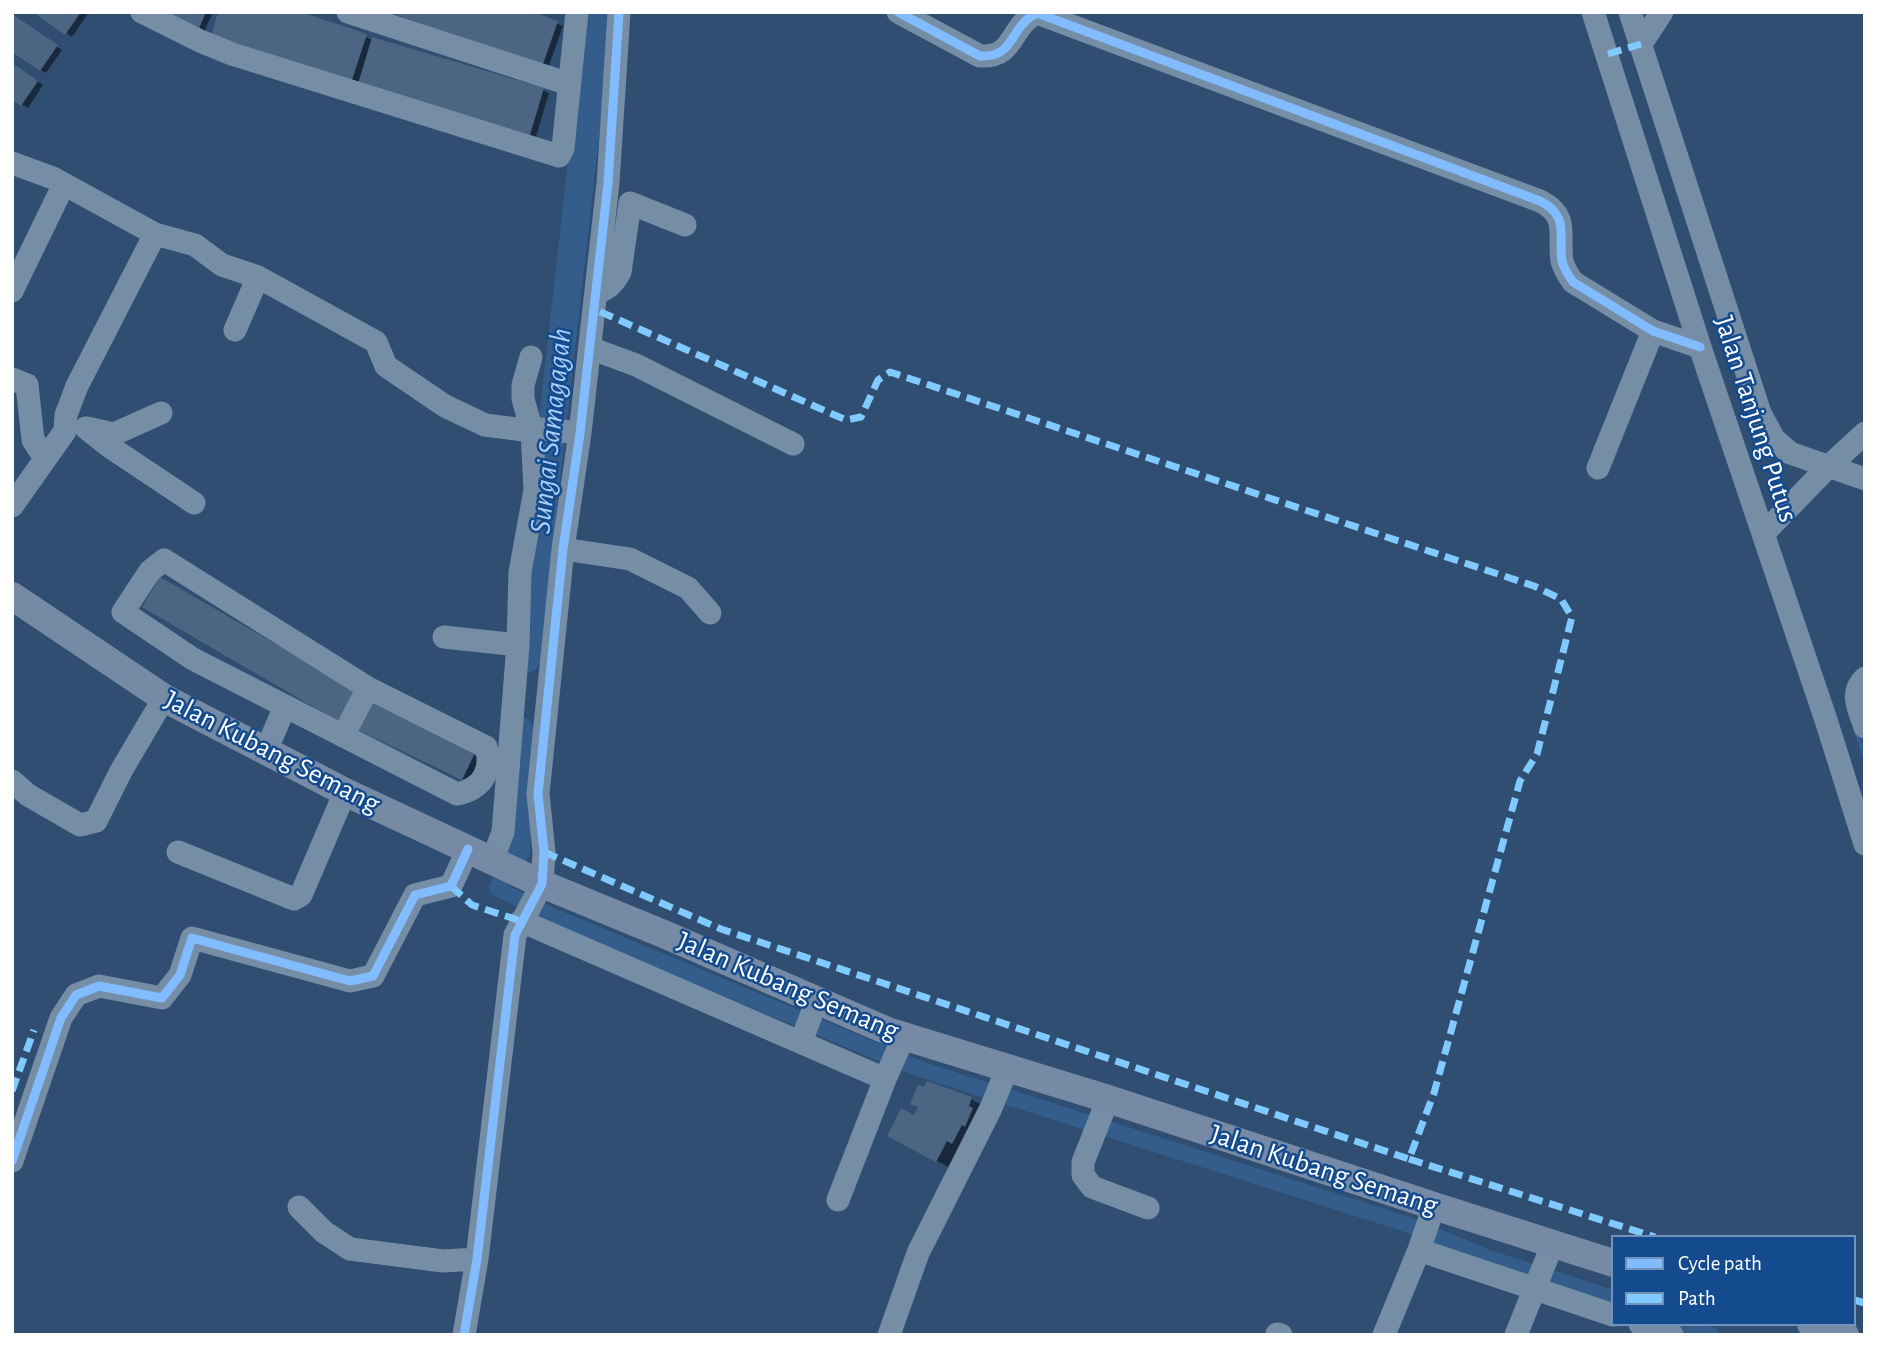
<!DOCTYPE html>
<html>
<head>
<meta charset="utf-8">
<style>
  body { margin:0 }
  #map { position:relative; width:1877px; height:1347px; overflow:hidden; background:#2f4e72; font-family:"Alegreya Sans",sans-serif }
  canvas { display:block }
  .frame { position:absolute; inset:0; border:14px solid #fff; pointer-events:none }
  .legend { position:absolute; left:1611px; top:1235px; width:245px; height:91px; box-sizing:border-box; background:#134b8e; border:2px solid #7193bb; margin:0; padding:9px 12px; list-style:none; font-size:21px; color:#fff }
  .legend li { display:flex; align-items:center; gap:14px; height:35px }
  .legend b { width:35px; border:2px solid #7193bb }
</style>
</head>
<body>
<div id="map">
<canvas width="1877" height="1347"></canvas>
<div class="frame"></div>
<ul class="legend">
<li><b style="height:9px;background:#80bcff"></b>Cycle path</li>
<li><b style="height:9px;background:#80caff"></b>Path</li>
</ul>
</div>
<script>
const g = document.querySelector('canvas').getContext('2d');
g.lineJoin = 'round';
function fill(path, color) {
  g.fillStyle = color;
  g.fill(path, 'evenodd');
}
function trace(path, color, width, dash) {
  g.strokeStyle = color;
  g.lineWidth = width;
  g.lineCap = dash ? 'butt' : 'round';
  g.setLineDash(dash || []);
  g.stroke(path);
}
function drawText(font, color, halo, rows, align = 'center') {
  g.font = font + ' "Alegreya Sans",sans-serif';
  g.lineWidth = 5;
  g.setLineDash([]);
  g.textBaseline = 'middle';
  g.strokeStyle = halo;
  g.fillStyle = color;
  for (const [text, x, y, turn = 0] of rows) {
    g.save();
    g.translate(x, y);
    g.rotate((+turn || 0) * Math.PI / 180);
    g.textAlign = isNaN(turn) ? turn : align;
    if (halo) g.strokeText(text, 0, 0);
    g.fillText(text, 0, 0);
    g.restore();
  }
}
fill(new Path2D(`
  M36,12h53l-17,25z
  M163,12h50l-9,20z
  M295,12l78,28 170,50 6,3 -13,44 -318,-99z
  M387,12h141l35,14 -15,42z
  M12,16l50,34 -16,23 -5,-3z
  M12,65l31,20 -15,23 -16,-10z
  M370,704l110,54 -12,24 -104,-50z
  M971,1099l12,7 -34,61 -48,-24 14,-26z`), '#0007');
trace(new Path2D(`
  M1856,732l9,25`), '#345d8c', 4.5);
trace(new Path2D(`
  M501,880l-4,8 46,24 340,142
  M900,1061l23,9 483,154 80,33 127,41
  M1680,1324l31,11`), '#345d8c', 16);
trace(new Path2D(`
  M526,659l73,-647
  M516,851l4,-120`), '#345d8c', 28);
fill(new Path2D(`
  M33,12h48l-16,23z
  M161,12h45l-8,19z
  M218,12h83l66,22 -16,49 -140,-47z
  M388,12h145l25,9 -16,46z
  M12,14l46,31 -18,26 -28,-19z
  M372,37l172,51 -14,47 -172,-51z
  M12,63l26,18 -17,25 -9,-6z
  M160,577l197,114 -18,31 -197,-115z
  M369,702l106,51 -13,27 -106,-51z
  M927,1081l45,16 -3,9 4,2 -8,19 -3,-2 -10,19 -5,-3 -11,21 -49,-26 14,-28 13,7 4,-8 -8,-3 8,-19 6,2z`), '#4c6582');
trace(new Path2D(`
  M142,12l58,29 32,13 327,102 4,-8 14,-136
  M348,12l221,72
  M898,12l82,44c36,2 29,-30 57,-43l503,188c30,15 18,34 22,60 2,8 6,14 11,21l80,49 47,16
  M1593,12l107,335 126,373 39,124
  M1630,12l130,401 14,26 16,14 75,26
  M1641,44l21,-32
  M12,163l41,15 102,56 40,11 27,20 36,12 118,65 10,24 59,40 40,19 47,6 10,-2 38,4
  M12,291l52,-107
  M596,293c12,-4 18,-10 24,-21l10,-69 55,22
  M235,330l23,-53
  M590,348l46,17 157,79
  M12,379l15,6 6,55 12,18
  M86,428l24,19 84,56
  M87,428l27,6 47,-21
  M1598,468l55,-137
  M12,506l53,-75 1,-16 11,-29 78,-152
  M1763,534l65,-67 37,-34
  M563,549l67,10 58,29 22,25
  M164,560l204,128 118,59c7,24 -4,42 -29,47l-264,-135 -70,-47 27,-41z
  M444,637l74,8
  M1865,678c-16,15 -6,31 0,49
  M343,736l25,-48
  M266,751l19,-45
  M12,781l16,14 52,30 16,-4 25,-50 43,-73
  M178,852l116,47 7,-4 44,-103
  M492,861l11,-29 15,-187 2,-73 15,-82 -3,-59 -9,-32v-14l8,-28
  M521,921l364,158
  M801,1042l16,-42
  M1108,1099l-25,63v13l9,12 56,21
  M12,1161l49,-143 15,-23 23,-9 63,12 18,-23 12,-37 158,43 23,-5 42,-81 36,-9 17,-37
  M838,1200l47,-121 19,-43
  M299,1207l25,25 26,17 93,12 34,-2
  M1419,1250l194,65
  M1640,1324l32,11
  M1277,1334l4,1
  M464,1335l13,-76 38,-324 27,-51 2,-32 -6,-58 25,-245 17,-116 28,-250 11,-171
  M889,1335l29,-82 73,-145 16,-39
  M1384,1335l35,-85 15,-44
  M1516,1335l37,-92`), '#768da6', 23);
trace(new Path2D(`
  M12,596l152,102 181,94 197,92 124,51 224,97 218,67 326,107 179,57
  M1811,1324l34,11`), '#768aa5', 28);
trace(new Path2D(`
  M1608,54l33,-10
  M544,852l177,77 688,230 25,-66 86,-312 17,-27 35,-137 -11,-18 -27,-13 -644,-214 -12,8 -17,37 -15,3 -252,-111
  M451,886l21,19 49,16
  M12,1091l22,-61
  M1409,1159l246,78
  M1854,1300l11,3`), '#80caff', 7, [14, 7]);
trace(new Path2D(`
  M898,12l82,44c36,2 29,-30 57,-43l503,188c30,15 18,34 22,60 2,8 6,14 11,21l80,49 47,16
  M12,1161l49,-143 15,-23 23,-9 63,12 18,-23 12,-37 158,43 23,-5 42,-81 36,-9 17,-37
  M464,1335l13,-76 38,-324 27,-51 2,-32 -6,-58 25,-245 17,-116 28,-250 11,-171`), '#80bcff', 9);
drawText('28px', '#fff', '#134b8e', [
  ["Jalan Tanjung Putus",1756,419,72],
  ["Jalan Kubang Semang",272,752,27],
  ["Jalan Kubang Semang",788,986,23],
  ["Jalan Kubang Semang",1324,1170,18]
]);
drawText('italic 30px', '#a9cef8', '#134b8e', [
  ["Sungai Samagagah",551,431,-84]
]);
</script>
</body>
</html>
